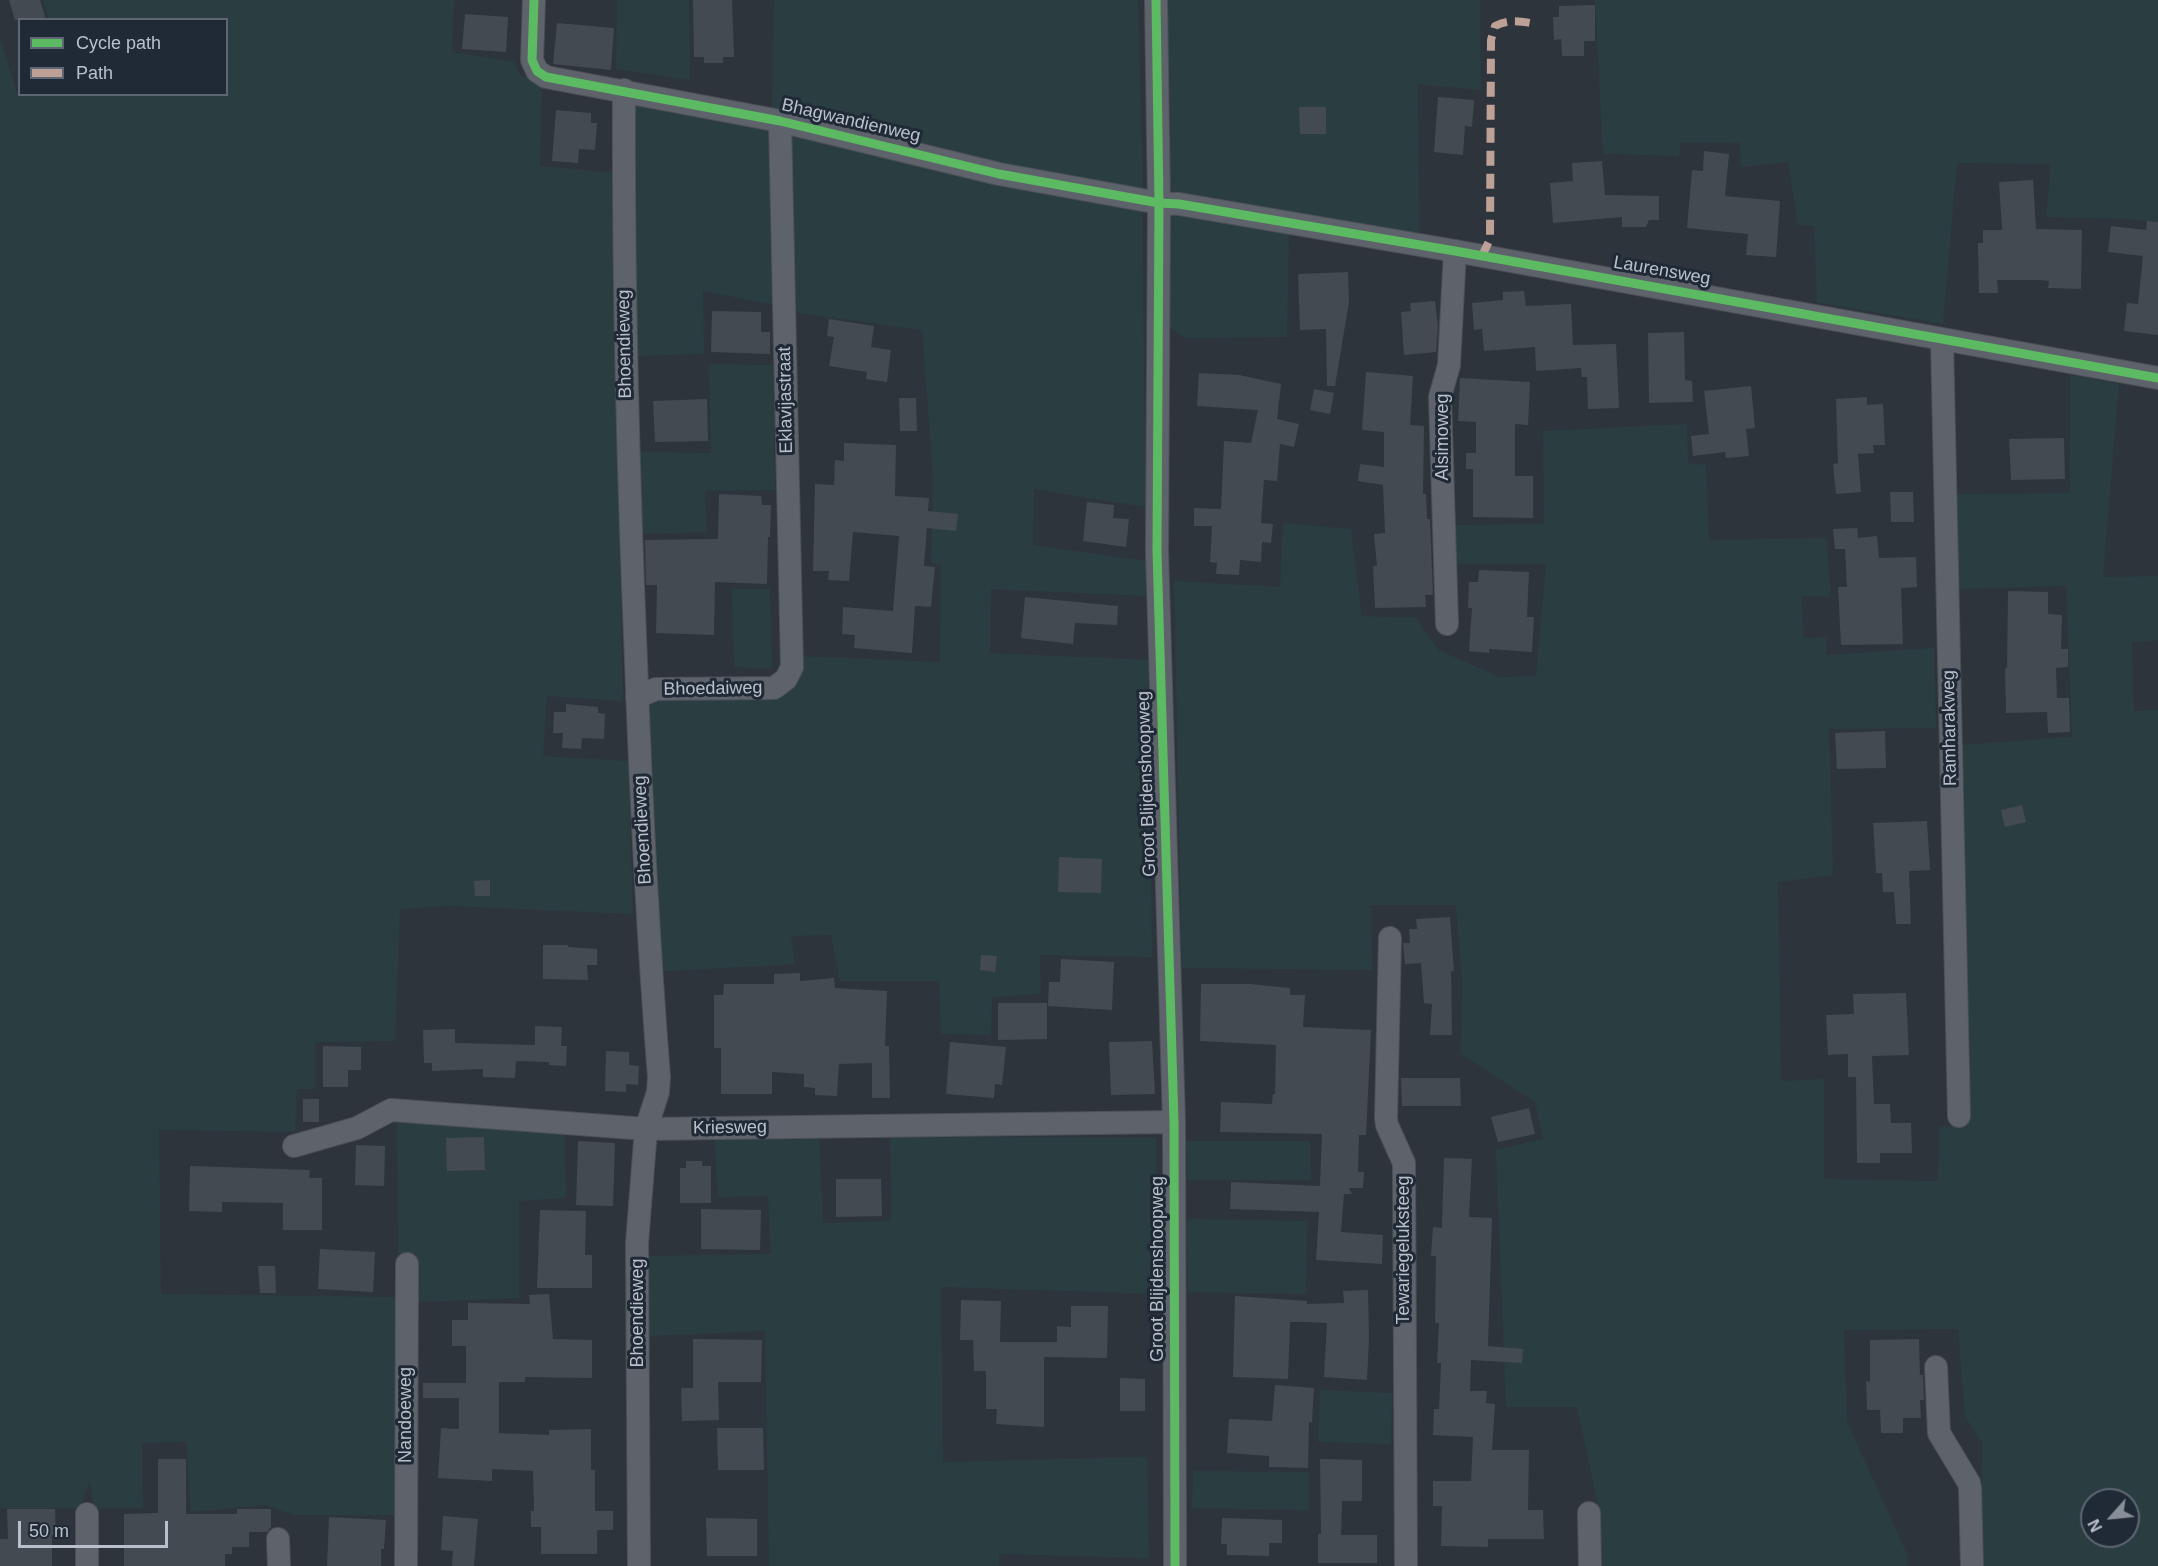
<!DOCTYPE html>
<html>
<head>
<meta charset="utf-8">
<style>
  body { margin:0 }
  #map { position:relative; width:2158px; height:1566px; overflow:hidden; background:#2d343c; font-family:Helvetica,sans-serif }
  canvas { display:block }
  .legend { position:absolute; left:18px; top:18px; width:210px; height:78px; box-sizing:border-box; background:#202a37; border:2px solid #5d6672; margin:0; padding:8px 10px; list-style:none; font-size:18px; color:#b9c0cb }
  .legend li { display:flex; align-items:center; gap:12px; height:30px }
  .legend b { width:30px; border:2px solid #5d6672 }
  .north { position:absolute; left:2080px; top:1488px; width:60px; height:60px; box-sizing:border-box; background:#202a37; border:2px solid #5d6672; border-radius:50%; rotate:243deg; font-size:16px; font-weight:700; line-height:24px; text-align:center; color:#b9c0cb }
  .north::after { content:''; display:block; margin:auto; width:21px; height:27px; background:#888f99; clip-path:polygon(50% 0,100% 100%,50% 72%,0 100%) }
  .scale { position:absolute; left:18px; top:1521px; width:150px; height:27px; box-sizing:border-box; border:3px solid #b9c0cb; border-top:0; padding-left:8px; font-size:18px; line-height:21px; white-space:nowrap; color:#b9c0cb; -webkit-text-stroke:4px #202a37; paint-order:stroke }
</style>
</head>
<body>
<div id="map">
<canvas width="2158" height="1566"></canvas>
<ul class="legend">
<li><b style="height:8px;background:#5cba63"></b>Cycle path</li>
<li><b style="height:8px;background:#bda197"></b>Path</li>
</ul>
<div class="north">N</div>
<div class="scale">50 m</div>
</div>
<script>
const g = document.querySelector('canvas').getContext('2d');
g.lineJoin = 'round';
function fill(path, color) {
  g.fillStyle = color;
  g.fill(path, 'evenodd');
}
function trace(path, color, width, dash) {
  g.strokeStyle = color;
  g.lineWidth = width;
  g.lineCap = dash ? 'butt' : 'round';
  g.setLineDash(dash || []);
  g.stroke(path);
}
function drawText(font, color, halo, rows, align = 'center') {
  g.font = font + ' Helvetica,sans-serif';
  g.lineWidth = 6;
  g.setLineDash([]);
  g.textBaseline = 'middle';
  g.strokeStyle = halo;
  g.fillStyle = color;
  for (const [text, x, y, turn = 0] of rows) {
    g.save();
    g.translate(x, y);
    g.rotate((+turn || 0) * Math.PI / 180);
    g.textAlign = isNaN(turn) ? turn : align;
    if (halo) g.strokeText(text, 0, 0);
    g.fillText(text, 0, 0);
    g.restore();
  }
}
fill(new Path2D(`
  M43,0h411l-2,52 62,10 6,13 22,6 -2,85 73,7 10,528 -76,-5 -4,60 85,5 5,153 -182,-8 -51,3 -5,132 -80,1v47h-18l-2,43 -136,-2 2,164 235,3 3,218h-105l-29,-10 -74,7 -5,-70 -44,1 1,65h-49l-4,-27 -11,27h-79v-1470l18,58 208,-2v-74l-177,-1z
  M617,0h72l1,80 -74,-11z
  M774,0h364l5,195 -371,-84z
  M1168,0h312l1,90 -63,-6 1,150 -234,-38 -15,-7 -3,-14z
  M1595,0h563v222l-31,-3 -81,-2 5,-53 -94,-1 -14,161 -126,-22 -3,-76 -16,-1 -10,-63 -47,5 -1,-24 -59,-1 -2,14 -76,-2z
  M631,100l143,29 1,176 -72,-14 1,63 -68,2z
  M788,132l354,77 4,298 -112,-18 -1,56 113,16v35l-155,-7 -1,64 159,7 3,297 -112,-2 1,39 -49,3 -1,38 -50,-1 -2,-53h-99l-9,-46 -40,1 4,28 -141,8 -15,-273 141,-7 16,-36 144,6 1,-97 -10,-2 2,-88 -11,-145 -130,-18z
  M1172,212l117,21 -2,104 -101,1 -20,-13 3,-109z
  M709,364l64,1 2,125 -70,1 2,41 -69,2 1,-82 72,1z
  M2070,375l49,9 -16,193 55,-1v64l-26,3 2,68 24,-1v856h-177l1,-124 -17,-25 -7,-88 -114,1 3,92 60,132v12h-308v-56l-22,-103h-71l-10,-257 47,-11 -8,-37 -74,-48 1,-72 -6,-77h-85l1,65 -190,-2 -8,-387 106,6 3,-64 68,6 11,87 53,2 24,32 60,27 37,-1 10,-112h-95l-1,-39 94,-1 -1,-93 144,-7 1,39 18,2 3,75 117,-2 5,59 -29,-1 1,42 24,-1 -1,18 108,-7 2,80 -107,1 4,146 -55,7 3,199 43,-2v100l114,2 1,-54 26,-2 -5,-380 112,-8 -6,-151 -110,3 -3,-95 117,-1zM2092,1500h36v36h-36z
  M732,589h38l2,80 -38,-2z
  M397,1123l168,3 1,72 -47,3v97l-101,4 -2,-48 -18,-1z
  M714,1131l105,2 4,90 68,-2 -1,-84 266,1 3,156 -218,-7 2,175 204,-5 2,101 -150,-4v12h-230l-4,-235 -119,5v-80l125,-2 -3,-58 -50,1z
  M1186,1141h124l1,39h-124z
  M1187,1219l120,2 -1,73 -118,-2z
  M1320,1390l72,3 -1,51 -73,-2z
  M1193,1471l116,1v38l-117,-2z`), '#2a3e42');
fill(new Path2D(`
  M9,0h31l6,20h-31z
  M693,0h39l2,57h-11v6h-19v-6h-10z
  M1595,5v36h-11v15h-22l-1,-17 -7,1 -1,-23h6v-11z
  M465,14l43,3 -2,35 -44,-3z
  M557,23l57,5 -3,42 -58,-6z
  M1438,97l36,3 -2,27 -7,-1 -2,29 -29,-3z
  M1299,107h27v27h-26z
  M556,110l35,3v10h6l-2,27 -16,-1 -1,14 -26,-2z
  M1704,151l25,3 -4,42 55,5 -4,56 -30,-2 2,-21 -61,-6 5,-58 11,1z
  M1602,161l3,34 54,1v24h-10l-3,7h-24v-10l-69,6 -3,-40 23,-2 -1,-18z
  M2033,180l3,49 46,1 -1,59 -33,-1 1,-7 -9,-1h-43l1,13h-19l-1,-50h5v-13h19l-3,-48z
  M2147,221l11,1v113l-34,-4 3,-28 11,1 5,-48 -35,-4 3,-26 35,4z
  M1348,272l1,30 -14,84h-8l-1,-57 -26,1 -2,-56z
  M1524,291l2,15 45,-2 2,41 43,-1 3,64 -31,1 -1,-32h-5l-1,-9 -45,3 -1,-24 -51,4 -2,-22 -8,1 -2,-27 31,-3v-8z
  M1435,301l3,25 -2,26 -32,3 -3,-43 10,-1 -1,-8z
  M712,311l49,1v20h9v22l-59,-2z
  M829,319l45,7 -3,21 20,3 -4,32 -21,-3 1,-7 -38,-6 5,-29 -7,-1z
  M1684,332l1,48 7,1 1,21 -44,1 -1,-70z
  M1366,372l47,4 -3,49 14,1 -1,68h3l1,25h3l3,76h-8l1,12 -51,1 -2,-42h4l-3,-32 11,-1 -2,-48 -25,-4 2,-17 24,3v-35l-22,-2z
  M1199,373l40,2 42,9 -4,35 22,5 -5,23 -14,-3 -3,37 -13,-1 -3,43 12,1 -2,19 -9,-1 -1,20 -21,-2 -1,15 -23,-1 1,-11 -7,-1 2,-36h-18v-18l27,1 3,-68 27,2 7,-33 -61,-4z
  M1460,378l70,4 -2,43 -13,-1v52h18v42l-60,-1v-48h-7v-16h10v-31l-18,-1z
  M1751,386l4,42 -9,1 3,27 -23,2 -1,-6 -32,4 -2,-20 18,-2 -5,-43z
  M1314,389l20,4 -4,21 -20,-4z
  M1867,397v8l16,-1 2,41h-12l1,8 -16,1 3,38 -25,2 -3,-30 5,-1 -2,-64z
  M899,398h17l1,33h-17z
  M707,399l1,42 -53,1 -2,-41z
  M2064,438l1,41 -54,1 -2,-41z
  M844,443l52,2 -1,51 34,2 -1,13 30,3 -2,17 -29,-3 -3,38 11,1 -4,40 -16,-1 -3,47 -58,-5 1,-13 -13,-1 1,-27 50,4 6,-75 -46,-4 -4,49 -21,-1 1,-9h-16l2,-87 19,1 1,-25 9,1z
  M1890,492h23l1,30h-23z
  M719,494l42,2 1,9h9l-1,32h-2l-1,47 -52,-2 -1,53 -58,-2 1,-48h-11l-1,-45 73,-1z
  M1087,502l27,3 -1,13 16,1 -3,28 -43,-6z
  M1857,528l1,10 19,-2 2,22 37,-1 1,30 -16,1 2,56 -62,1 -3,-58h9l-2,-38h-10l-2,-20z
  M1479,570l50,2 -2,45h7l-2,35 -43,-3v4l-20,-2 3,-43h-4l1,-26h9z
  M2008,591l40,1v22l14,1 -1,34h7v18l-12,1 1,30h12l1,34 -22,1 -1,-21 -41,1 -1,-45h2z
  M1025,597l93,9 -1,19 -42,-2 -2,21 -52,-6z
  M566,704l32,3v6l7,1 -1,25 -22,-1 -1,11 -19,-1 1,-15h-10l1,-21h12z
  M1885,731l1,37 -49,1 -2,-36z
  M2022,805l4,17 -21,5 -4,-17z
  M1927,821l3,49 -21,1 2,53h-15l-2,-32h-11l-1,-19h-6l-3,-50z
  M1059,857l43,2 -1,34 -43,-1z
  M490,880v16h-15l-1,-15z
  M1450,917l4,54h-3l1,64h-22l2,-31 -8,-1 -3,-40 -16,1 -2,-21h7l-1,-14h8l-1,-10z
  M543,945h25v2l29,2v16h-10l1,15 -45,-1z
  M981,955l16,1 -2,16 -15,-2z
  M1061,959l53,3 -2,48 -64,-4 1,-24h11z
  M800,973v8l34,-3 1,10 52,3 -2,55h4l1,52h-18v-35l-33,1 -2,32 -22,-1v-7l-11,-1v-13l-32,-2v22h-51v-46h-7v-53h9l1,-11h50v-10z
  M1201,984h49l40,4v7h15l-2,32 68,3 -5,105h-7l-1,37h6l-1,16h-14l3,6h-8l-3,38 42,3 -1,29 -66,-4 3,-48 -89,-3 1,-27 89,4 2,-52 -102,-2 1,-30 51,2 1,-10h2l1,-49 -76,-4z
  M1906,993l3,62 -37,1 2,48h16l1,19h20l1,30h-32v10h-23l-1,-86h-8v-23l-20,1 -2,-40 28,-1 -1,-20z
  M998,1003h49v36l-49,1z
  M535,1026l27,1 -1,19h6l-1,20 -17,-1v-3l-33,-1 -1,17 -32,-1v-8l-51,2v-8h-8l-1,-33 32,-1v14l80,2z
  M1152,1041l3,53 -44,1 -2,-53z
  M950,1042l56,5 -4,38 -7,-1 -1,14 -48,-4z
  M323,1046l38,1v23h-13v17h-25z
  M606,1051l23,1v13l10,1 -1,19 -12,-1v8l-21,-1z
  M1401,1078h59l1,28h-59z
  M303,1099h16v23h-16z
  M1529,1108l6,26 -37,8 -7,-25z
  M484,1137l1,33 -38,1 -1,-33z
  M578,1141l37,2 -2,63 -37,-1z
  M356,1145l29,1 -1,40 -29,-1z
  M1444,1158l28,1 -3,58 23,1 -4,128 35,3 -1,14 -51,-3 -1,31h17l-1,12 9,1 -3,46h37l-1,60h15l1,29h-56v8l-47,-1 1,-40h-9v-25h38l2,-44 -40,-2 1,-26h5l2,-46h-4l2,-40h-4l1,-67h-5l2,-29 9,1z
  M686,1161h16v5h9v37h-31v-35h6z
  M190,1166l120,4 -1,8h13v52h-39v-27l-61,-1v10l-33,-1z
  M836,1179h45l1,37 -46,1z
  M701,1209l60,1 -1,40 -59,-1z
  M540,1210l46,1 -1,44h7v33h-55z
  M320,1249l55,3 -2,40 -55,-3z
  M258,1266h17l1,27h-16z
  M1368,1290l1,49 -2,41 -43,-3 3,-54 -20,-1h-17l-2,57 -55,-2 2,-81 72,5v3l37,-1 -1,-12z
  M549,1294l4,45 39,1v38l-67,-1v5h-26v51l50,2v-5l42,-1v41h4v41h18v19h-16v24h-56v-27h-10v-16h3l-1,-40 -41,-2v12l-54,-3 3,-50 18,1v-31h-36v-15h43v-37h-14v-26h16v-17l62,1 -1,-9z
  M961,1300l40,1 -1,41h57v-16l14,1v-21h37l-1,52 -63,-1v70l-48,-3 1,-15h-11v-38h-12l-1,-31h-13z
  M693,1339l69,1 -1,42h-43l1,38 -37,1 -1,-33h12z
  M1919,1339l1,36h3l1,25h-4l1,18h-18v15h-22l-1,-23h-13l-1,-29 4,1v-42z
  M1120,1378l25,1v32h-25z
  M1275,1385l39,3 -2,35 -3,-1 -1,46 -39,-1v-11l-42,-3 2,-34 43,2z
  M717,1428h46l1,42h-46z
  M158,1459h28v55h51v-5h34v18l-4,5h-18v15h-17v7h-7v12h-101v-52l34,-1z
  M1320,1459l42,1v41h-20l-1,34h36v28h-59v-29h3z
  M7,1509h48l1,26h-4v31h-52v-27h8z
  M443,1516l35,3 -4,47h-22l1,-15 -12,-1z
  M329,1517l57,3 -2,29h-3v17h-54z
  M706,1518l51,1v37h-50z
  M1222,1518l60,2v23h-13v13l-42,-1v-11h-6z`), '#444a51');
const minor = new Path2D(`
  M534,0l-2,60 5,11 9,6 234,44 219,53 160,29 20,1 276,47 703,127
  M1156,0l3,203 -2,348 17,571 1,444
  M624,90c-1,191 4,381 12,571 5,139 12,277 23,416l-1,15 -12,37 -9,114 2,323
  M1942,340l17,776
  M1447,624l-7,-227 9,-32 6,-114
  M637,697l19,-8 118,-1 12,-9 6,-12 -12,-546
  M1390,938l-4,180 1,7 17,38 2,403
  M294,1146l63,-18 34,-18 255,19 528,-7
  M1936,1367l3,66 30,50 1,5 2,78
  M1589,1513l1,53
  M87,1514v52
  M278,1539l1,27
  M406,1566l1,-302`);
trace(minor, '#4c5056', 24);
trace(minor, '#5e626a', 22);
trace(new Path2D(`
  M1482,256l8,-17 1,-199 4,-14c14,-7 25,-5 41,-2`), '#bda197', 8, [15, 8]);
trace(new Path2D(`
  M534,0l-2,60 5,11 9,6 234,44 219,53 160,29 20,1 276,47 703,127
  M1156,0l3,203 -2,348 17,571 1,444`), '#5cba63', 9);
drawText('18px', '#b9c0cb', '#202a37', [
  ["Bhagwandienweg",851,121,13],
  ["Laurensweg",1662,271,10],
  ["Bhoendieweg",625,344,-91],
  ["Eklavijastraat",786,400,-91],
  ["Alsimoweg",1443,437,-90],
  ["Bhoedaiweg",713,689,-1],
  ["Ramharakweg",1950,728,-91],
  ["Groot Blijdenshoopweg",1147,784,-92],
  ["Bhoendieweg",643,830,-93],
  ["Kriesweg",730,1128,-1],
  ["Tewariegeluksteeg",1404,1250,-90],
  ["Groot Blijdenshoopweg",1158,1269,-90],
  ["Bhoendieweg",638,1313,-90],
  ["Nandoeweg",406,1415,-90]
]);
</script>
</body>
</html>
